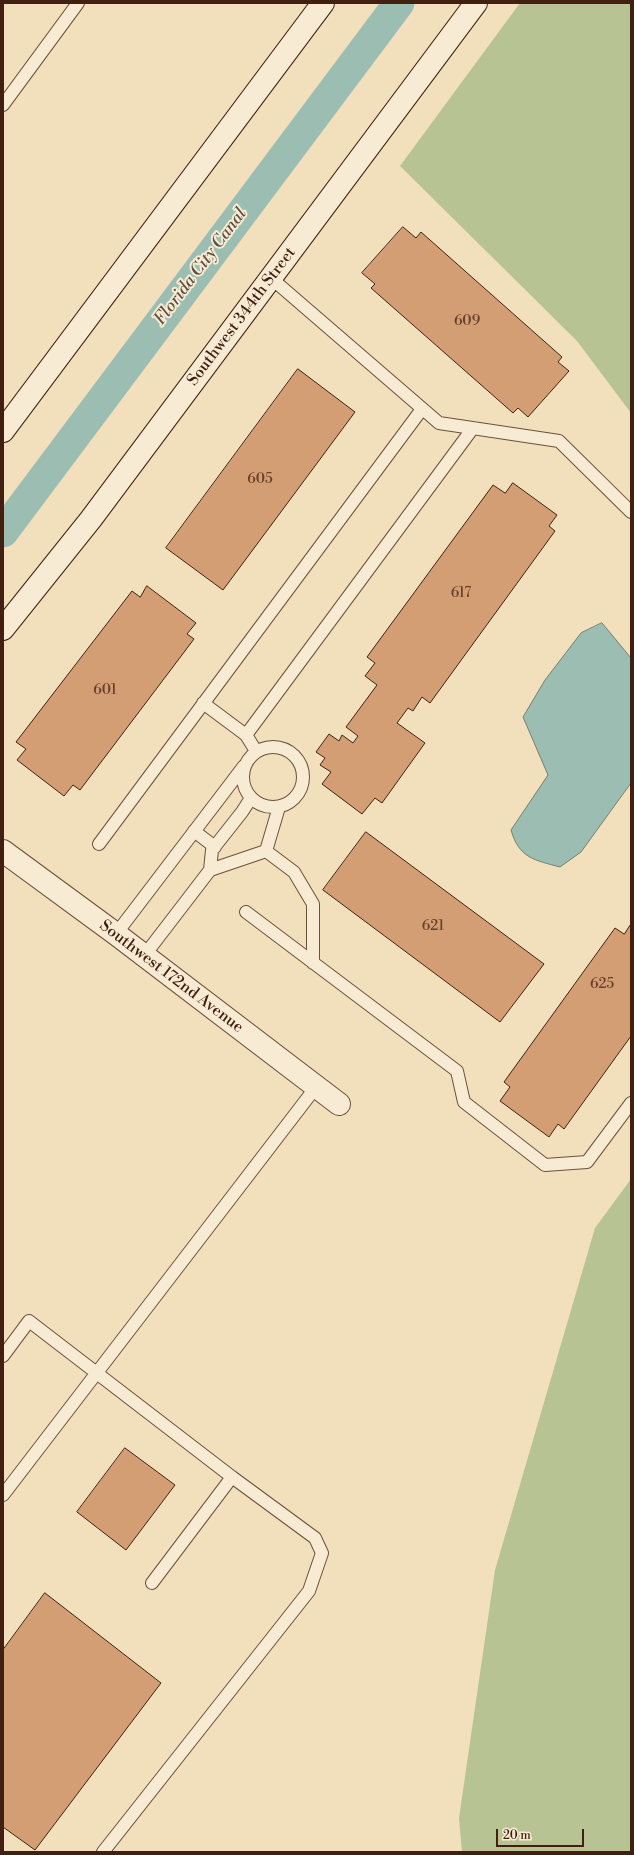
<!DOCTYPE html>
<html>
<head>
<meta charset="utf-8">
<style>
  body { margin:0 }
  #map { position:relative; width:634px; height:1855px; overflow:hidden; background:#f2e0bc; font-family:"Libre Bodoni",serif }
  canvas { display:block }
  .frame { position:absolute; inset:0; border:4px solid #412012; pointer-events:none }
  .scale { position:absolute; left:496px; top:1829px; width:88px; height:18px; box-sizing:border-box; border:2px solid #412012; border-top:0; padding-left:5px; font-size:12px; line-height:14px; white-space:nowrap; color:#412012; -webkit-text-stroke:3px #f7ebd3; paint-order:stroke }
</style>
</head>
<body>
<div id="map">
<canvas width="634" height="1855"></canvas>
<div class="frame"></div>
<div class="scale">20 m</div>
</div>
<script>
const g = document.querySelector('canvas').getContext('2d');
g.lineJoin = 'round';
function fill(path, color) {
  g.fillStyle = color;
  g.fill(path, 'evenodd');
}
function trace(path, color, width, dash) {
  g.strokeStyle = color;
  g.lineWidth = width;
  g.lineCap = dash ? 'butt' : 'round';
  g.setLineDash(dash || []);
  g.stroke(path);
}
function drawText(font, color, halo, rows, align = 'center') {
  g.font = font + ' "Libre Bodoni",serif';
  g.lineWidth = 4;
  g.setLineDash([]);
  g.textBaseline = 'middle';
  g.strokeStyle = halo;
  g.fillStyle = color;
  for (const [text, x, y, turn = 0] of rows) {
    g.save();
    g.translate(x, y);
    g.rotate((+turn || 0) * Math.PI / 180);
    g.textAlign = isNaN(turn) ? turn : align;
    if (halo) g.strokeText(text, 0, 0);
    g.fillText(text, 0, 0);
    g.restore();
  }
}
fill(new Path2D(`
  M520,3h111v410l-54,-72 -177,-175z
  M631,1179v673h-169l-3,-34 36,-248 100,-342z`), '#b7c393');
const water = new Path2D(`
  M602,623l29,35v125l-50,69 -21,15c-26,-7 -41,-9 -49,-37l37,-55 -25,-58 22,-37 36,-47z`);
fill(water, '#9bbdb2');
trace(water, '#777e72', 1);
trace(new Path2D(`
  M3,532l396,-529`), '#9bbdb2', 31);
const building = new Path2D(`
  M403,227l13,11 5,-6 141,125 -4,5 11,9 -41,46 -10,-9 -5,5 -142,-125 4,-4 -13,-11z
  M298,369l57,43 -132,178 -57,-42z
  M513,483l44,32 -8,11 6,5 -125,172 -8,-6 -9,14 -5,-3 -11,15 28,20 -43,60 -7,-5 -13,16 -40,-30 9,-12 -11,-7 5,-7 -9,-6 13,-18 10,7 3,-6 11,8 5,-7 -12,-9 31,-42 -12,-9 10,-13 -8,-6 126,-172 12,8z
  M147,586l49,37 -9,11 7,5 -114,151 -7,-5 -9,11 -47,-36 9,-11 -10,-7 116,-151 8,6z
  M366,832l178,132 -44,58 -177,-132z
  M631,924v112l-67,93 -6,-5 -9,13 -49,-36 10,-14 -6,-5 111,-154 9,6z
  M125,1448l50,37 -49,65 -49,-38z
  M45,1593l116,90 -126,167 -32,-23v-177z`);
fill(building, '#d49e74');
trace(building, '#412012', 1);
const service = new Path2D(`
  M3,105l75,-102
  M271,278l168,145 120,18 72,71
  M203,703l43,32 10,16
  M246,735l227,-307
  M243 777a30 30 0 1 1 60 0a30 30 0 1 1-60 0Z
  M194,831l21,16
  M99,844l323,-435
  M266,851l28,21 19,32v59
  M266,851l13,-44
  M210,870l2,-20 30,-38 9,-14
  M246,912l211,159 7,31 81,63 42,-3 44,-59
  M116,934l128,-168
  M144,956l66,-86 56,-19
  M3,1356l26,-35 203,156 -80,106
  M3,1495l313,-408
  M103,1852l206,-261 13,-38 -7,-15 -83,-61`);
const minor = new Path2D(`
  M3,851l113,83 223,170`);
const secondary = new Path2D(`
  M3,431l320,-428
  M3,629l88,-110 385,-516`);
trace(service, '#6d503c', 14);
trace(minor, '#6d503c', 24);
trace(secondary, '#412012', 24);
trace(service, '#f7ebd3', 12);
trace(minor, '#f7ebd3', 22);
trace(secondary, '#f7ebd3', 22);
drawText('14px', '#66402a', null, [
  ["609",467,322],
  ["605",260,480],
  ["617",461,594],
  ["601",105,691],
  ["621",433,927],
  ["625",602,985]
]);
drawText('16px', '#412012', '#f7ebd3', [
  ["Southwest 344th Street",242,317,-53],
  ["Southwest 172nd Avenue",171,977,37]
]);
drawText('italic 17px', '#5c4f42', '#f7ebd3', [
  ["Florida City Canal",201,267,-53]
]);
</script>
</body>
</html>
